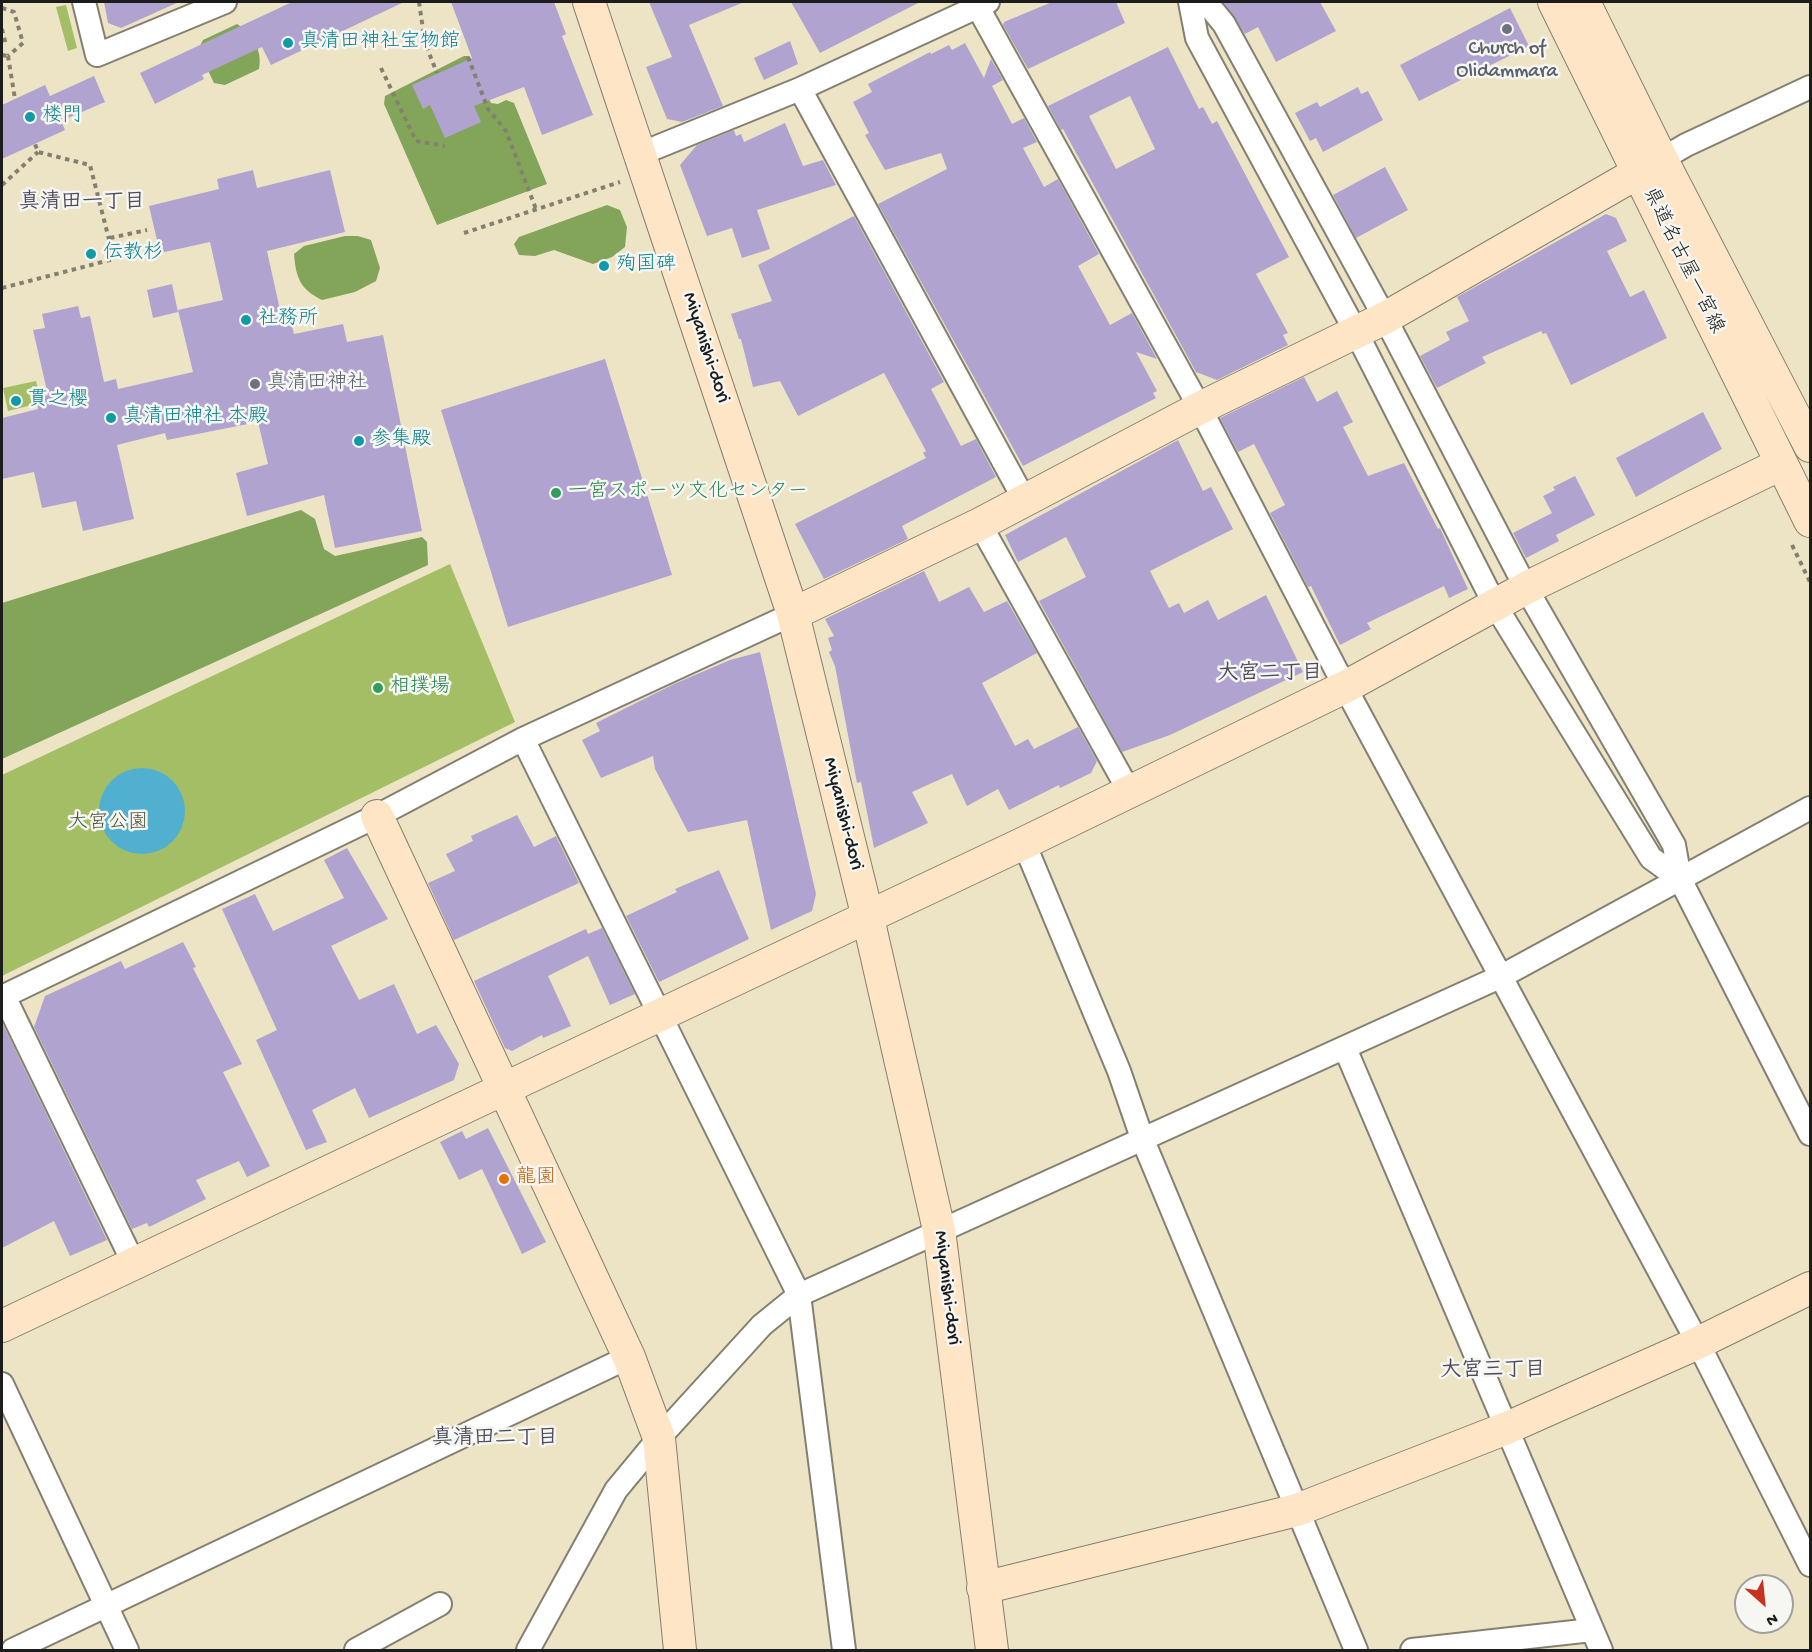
<!DOCTYPE html>
<html>
<head>
<meta charset="utf-8">
<style>
  body { margin:0 }
  #map { position:relative; width:1812px; height:1652px; overflow:hidden; background:#ede4c6; font-family:"Gochi Hand",sans-serif }
  canvas { display:block }
  .frame { position:absolute; inset:0; border:3px solid #1c1c1c; pointer-events:none }
  .north { position:absolute; left:1734px; top:1574px; width:60px; height:60px; box-sizing:border-box; background:#f6f6f2; border:2px solid #9f9f9c; border-radius:50%; rotate:153deg; font-size:16px; font-weight:700; line-height:24px; text-align:center; color:#1c1c1c }
  .north::after { content:''; display:block; margin:auto; width:21px; height:27px; background:#c8321e; clip-path:polygon(50% 0,100% 100%,50% 72%,0 100%) }
</style>
</head>
<body>
<div id="map">
<canvas width="1812" height="1652"></canvas>
<div class="frame"></div>
<div class="north">N</div>
</div>
<script>
const g = document.querySelector('canvas').getContext('2d');
g.lineJoin = 'round';
function fill(path, color) {
  g.fillStyle = color;
  g.fill(path, 'evenodd');
}
function trace(path, color, width, dash) {
  g.strokeStyle = color;
  g.lineWidth = width;
  g.lineCap = dash ? 'butt' : 'round';
  g.setLineDash(dash || []);
  g.stroke(path);
}
function drawText(font, color, halo, rows, align = 'center') {
  g.font = font + ' "Gochi Hand","Klee One",sans-serif';
  g.lineWidth = 5;
  g.setLineDash([]);
  g.textBaseline = 'middle';
  g.strokeStyle = halo;
  g.fillStyle = color;
  for (const [text, x, y, turn = 0] of rows) {
    g.save();
    g.translate(x, y);
    g.rotate((+turn || 0) * Math.PI / 180);
    g.textAlign = isNaN(turn) ? turn : align;
    if (halo) g.strokeText(text, 0, 0);
    g.fillText(text, 0, 0);
    g.restore();
  }
}
fill(new Path2D(`
  M66,5l11,43 -9,3 -12,-44z
  M36,381l3,12 -9,2 2,10 -24,6 -5,-23z
  M450,564l65,158 -513,254v-201z`), '#a4be65');
fill(new Path2D(`
  M237,24c15,8 26,27 22,45l-34,16 -11,-2 -16,-33 5,-10z
  M464,56h5l22,47 7,1 8,-4 8,3 33,81 -110,41 -53,-121 1,-8z
  M607,205l13,5 7,17 -2,20 -13,10 -19,7 -39,-14 -19,6 -16,-1 -5,-11 5,-7z
  M345,236h13l13,4 9,28 -4,13 -21,11 -33,8c-22,-11 -26,-22 -28,-46l10,-8z
  M301,510l14,9 9,30 11,7 87,-19 5,5 1,23 -426,194v-156z`), '#83a55a');
fill(new Path2D(`
  M99 811a43 43 0 1 1 86 0a43 43 0 1 1-86 0Z`), '#51b0cf');
fill(new Path2D(`
  M104,2h75l-58,26 -13,-5z
  M292,2h112l-133,63 -9,-18 -60,28 2,4 -49,25 -15,-31z
  M451,2h103l12,32 -4,2 31,79 -51,20 -18,-48 -50,19 7,16 -36,16 -15,-33 -7,4 -11,-24 60,-27z
  M649,2h95l-55,23 34,81 -41,16 -15,-3 -21,-52 26,-10z
  M791,2h129l-100,51z
  M1052,2h64l9,21 -97,46 -25,-44 1,-3z
  M1223,2h97l16,29 -60,31 -18,-35 -13,7z
  M1510,8l19,38 -110,55 -19,-36z
  M790,41l8,23 -34,16 -10,-22z
  M965,43l19,35 7,-19 12,21 -11,6 20,38 12,-6 13,24 -14,6 21,39 14,-8 41,75 -21,12 32,59 22,-12 25,46 -21,-7 21,39 -4,2 3,5 -133,68 -145,-262 69,-35 -6,-16 -56,17 -20,-35 4,-2 -16,-31 19,-10 -4,-8 62,-32 1,2 18,-9 3,5z
  M1168,47l31,62 4,-2 9,17 5,-3 72,136 -33,17 32,59 -5,2 5,10 -71,35 -21,-8 -133,-243 -2,1 -13,-24zM1130,96l25,53 -39,20 -27,-53z
  M94,76l11,26 -44,19 4,9 -63,29v-54l43,-20 5,11z
  M1358,87l3,7 7,-3 15,29 -60,32 -7,-14 -6,3 -15,-28 22,-11 3,5z
  M785,123l18,43 20,-6 13,25 -79,25 13,39 -28,9 -10,-30 -25,8 -27,-71 17,-20 37,-15 2,6 5,-2 3,8z
  M1385,167l23,43 -52,28 -23,-43z
  M253,170l4,18 73,-18 15,62 -78,19 13,59 8,-1 6,25 49,-10 4,18 36,-7 39,196 -87,17 -11,-53 -77,21 -11,-43 32,-9 -10,-42 -91,18 -2,-7 -48,12 17,74 -51,12 -7,-30 -34,7 -8,-36 -32,7v-61l36,-9 -2,-11 12,-3 -15,-65 12,-2 -3,-14 36,-8 3,12 9,-2 14,66 12,-3 2,10 75,-17 -15,-62 45,-10 -13,-58 -50,11 -11,-47 70,-17 -2,-10z
  M1606,214l10,4 11,23 -20,10 23,46 14,-7 23,48 -96,47 -25,-52 -3,1 -2,-3 -59,26 4,6 -49,25 -17,-32 30,-16 -4,-8 23,-11 -12,-24z
  M854,216l90,166 -13,7 30,57 15,-7 20,38 -94,49 6,13 -84,40 -29,-55 131,-66 -3,-5 3,-2 -42,-78 -86,43 -18,-35 -27,6 -12,-48h-2l-8,-25 41,-13 -14,-36z
  M172,284l6,28 -25,6 -6,-28z
  M605,359l67,216 -164,52 -67,-217z
  M1304,377l13,25 20,-11 16,31 -10,5 25,49 36,-13 34,66 2,-1 28,61 -19,9 -5,-12 -77,37 4,6 -31,16 -29,-59 -3,1 -38,-74 15,-8 -31,-61 -16,8 -18,-34z
  M1703,412l19,37 -86,48 -20,-39z
  M1178,440l25,51 8,-4 22,42 -83,42 19,37 10,-5 5,10 24,-13 10,20 48,-25 37,77 -133,63 -48,17 -83,-151 47,-24 -20,-40 -48,25 -13,-27z
  M1575,476l20,39 -39,20 3,6 -33,17 -13,-25 39,-20 -9,-17 12,-6 -2,-3z
  M924,571l15,31 30,-15 15,25 23,-11 30,52 -55,30 33,63 13,-7 6,10 44,-22 19,34 -6,12 -31,15 -1,-3 -50,25 -11,-21 -31,17 -15,-32 -40,18 16,31 -54,25 -13,-66 -4,1 -22,-117 -6,-14 3,-2 -4,-12 6,-2 -9,-17z
  M760,652l56,242 -4,17 -41,19 -24,-110 -59,12 -33,-63 -2,-13 -52,22 -19,-38 18,-9 -4,-8 78,-39 56,-24z
  M517,815l17,32 22,-11 23,47 -125,57 -26,-57 27,-12 -9,-17 27,-13 -2,-5z
  M347,848l41,71 -57,27 28,54 35,-16 23,50 19,-9 23,39 -5,16 -85,38 -14,-30 -43,22 15,32 -21,8 -50,-110 21,-10 -55,-121 33,-15 18,37 71,-33 -20,-38z
  M719,870l30,69 -90,43 -33,-66 51,-24 -2,-3z
  M602,928l33,66 -25,11 -22,-49 -40,20 23,50 -28,12 -1,-3 -30,16 -7,-3 -31,-67 112,-52 2,5z
  M183,942l13,25 -3,1 49,96 -19,8 47,94 -23,11 -8,-16 -43,19 10,19 -57,28 -2,-4 -15,6 -98,-202 11,-31 76,-35 4,8z
  M2,1022l105,218 -37,16 -16,-35 -52,27z
  M488,1128l58,114 -24,12 -40,-85 -23,11 -19,-38 22,-11 4,8z`), '#b1a3cf');
const street = new Path2D(`
  M84,2l13,53 128,-53
  M975,2l225,406 145,279 353,656 112,222
  M1190,2l7,36 159,294 139,273 156,253 29,21
  M1206,2l18,22 161,294 141,270 148,257 6,34 130,255
  M800,89l225,412
  M640,154l160,-65 188,-87
  M1650,166l36,-21 124,-58
  M980,524l149,267
  M523,739l276,556 45,355
  M1024,843l95,228 23,67 214,512
  M4,996l130,268
  M2,997l375,-181 146,-77 270,-125
  M1345,1048l256,602
  M2,1384l125,266
  M13,1650l616,-293
  M356,1650l84,-46
  M528,1650l88,-160 43,-52 103,-113 37,-30 703,-319 308,-168
  M1412,1650l180,-20`);
const secondary = new Path2D(`
  M589,2l204,612 75,304 71,312 53,420
  M1554,2l256,519
  M1584,2l78,158 148,286
  M793,614l187,-90 220,-116 185,-90 254,-146
  M377,816l252,541 30,81 21,212
  M2,1326l1022,-483 321,-156 181,-99 255,-124
  M983,1588l314,-78 210,-82 191,-85 112,-55`);
trace(street, '#848071', 26);
trace(secondary, '#848071', 34);
trace(new Path2D(`
  M419,2l6,41 12,30
  M2,8l12,4 9,31 -15,13
  M2,29l4,16
  M2,55l6,1
  M8,56l7,43
  M468,57l20,52 18,22 30,78
  M381,68l35,73 29,5
  M2,185l36,-33
  M464,233l156,-51
  M110,238l37,-8
  M2,288l112,-29 -24,-94 -52,-13 -3,-8
  M1792,545l18,37`), '#848071', 4, [4.5, 4.5]);
trace(street, '#fff', 22);
trace(secondary, '#fee5c5', 32);
for (const [x, y, r, color] of [
  [1507,29,6,"#6b7280"],
  [288,43,6,"#0f9aa8"],
  [30,117,6,"#0f9aa8"],
  [91,254,6,"#0f9aa8"],
  [604,266,6,"#0f9aa8"],
  [246,320,6,"#0f9aa8"],
  [255,384,6,"#6b7280"],
  [16,401,6,"#0f9aa8"],
  [111,418,6,"#0f9aa8"],
  [359,441,6,"#0f9aa8"],
  [556,493,6,"#2e9e5b"],
  [378,688,6,"#2e9e5b"],
  [504,1179,6,"#e8710a"]
]) {
  const dot = new Path2D();
  dot.arc(x, y, r, 0, 2 * Math.PI);
  g.fillStyle = color;
  g.fill(dot);
  trace(dot, '#f6f6f2', 2);
}
drawText('20px', '#0d838f', '#f6f6f2', [
  ["真清田神社宝物館",300,43],
  ["楼門",42,117],
  ["伝教杉",103,254],
  ["殉国碑",616,266],
  ["社務所",258,320],
  ["貫之櫻",28,401],
  ["真清田神社 本殿",123,418],
  ["参集殿",371,441]
], 'left');
drawText('20px', '#5b616d', '#f6f6f2', [
  ["Church of",1507,50],
  ["Olidammara",1507,73],
  ["真清田神社",267,384,"left"]
]);
drawText('20px', '#1c1c1c', '#f6f6f2', [
  ["県道名古屋一宮線",1682,261,64],
  ["Miyanishi-dori",705,348,72],
  ["Miyanishi-dori",842,814,76],
  ["Miyanishi-dori",946,1288,83]
]);
drawText('20px', '#27864d', '#f6f6f2', [
  ["一宮スポーツ文化センター",568,493],
  ["相撲場",390,688]
], 'left');
drawText('20px', '#4c5536', '#f6f6f2', [
  ["大宮公園",108,824]
]);
drawText('20px', '#c56008', '#f6f6f2', [
  ["龍園",516,1179]
], 'left');
drawText('bold 21px', '#504b5b', '#f6f6f2', [
  ["真清田一丁目",82,204],
  ["大宮二丁目",1270,675],
  ["大宮三丁目",1493,1372],
  ["真清田二丁目",495,1440]
]);
</script>
</body>
</html>
